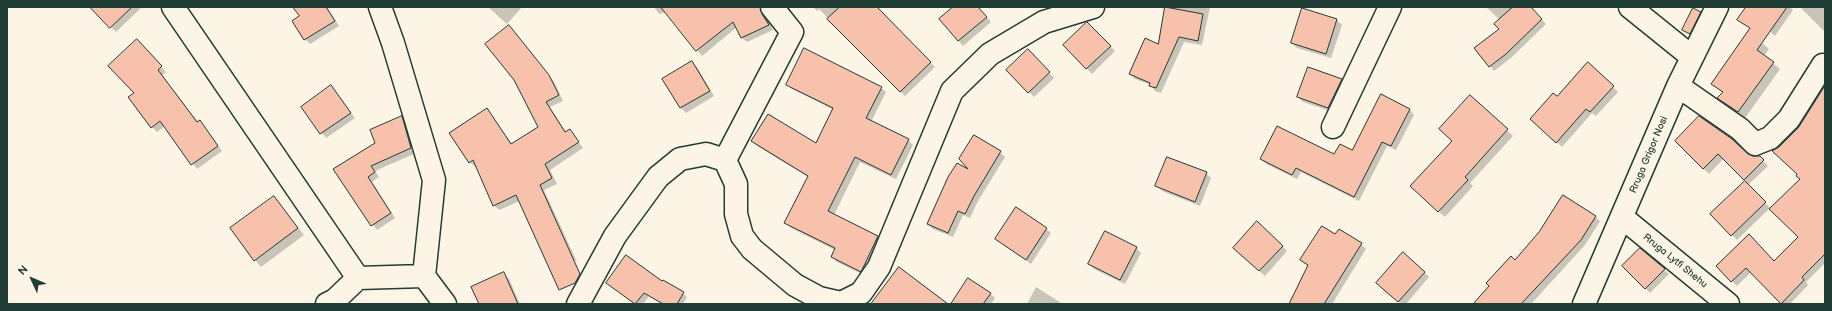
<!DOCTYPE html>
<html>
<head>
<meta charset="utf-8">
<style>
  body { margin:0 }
  #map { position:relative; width:1832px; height:311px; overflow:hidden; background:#fcf5e5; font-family:"Balsamiq Sans",sans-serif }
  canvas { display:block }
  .frame { position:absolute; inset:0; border:8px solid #1f3d34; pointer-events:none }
  .north { position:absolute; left:12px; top:259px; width:40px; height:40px; -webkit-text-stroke:3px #fcf5e5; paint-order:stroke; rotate:314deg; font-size:11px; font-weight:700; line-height:16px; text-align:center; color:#1f3d34 }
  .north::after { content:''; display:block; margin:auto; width:14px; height:18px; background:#1f3d34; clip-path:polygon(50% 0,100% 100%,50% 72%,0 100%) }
</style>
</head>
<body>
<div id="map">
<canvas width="1832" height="311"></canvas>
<div class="frame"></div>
<div class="north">N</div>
</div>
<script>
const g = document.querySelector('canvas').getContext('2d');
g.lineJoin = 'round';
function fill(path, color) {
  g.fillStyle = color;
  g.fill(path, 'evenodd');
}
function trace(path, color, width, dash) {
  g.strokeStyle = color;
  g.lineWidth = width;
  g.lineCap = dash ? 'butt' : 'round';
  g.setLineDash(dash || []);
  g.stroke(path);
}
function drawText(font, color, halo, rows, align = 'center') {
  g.font = font + ' "Balsamiq Sans",sans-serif';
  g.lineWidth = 3.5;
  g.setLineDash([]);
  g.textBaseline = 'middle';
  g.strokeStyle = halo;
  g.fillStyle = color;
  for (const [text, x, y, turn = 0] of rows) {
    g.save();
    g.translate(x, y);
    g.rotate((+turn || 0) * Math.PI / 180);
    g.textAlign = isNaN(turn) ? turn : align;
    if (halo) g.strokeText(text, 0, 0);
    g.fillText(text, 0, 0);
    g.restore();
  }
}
fill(new Path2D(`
  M92,7h48l1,1 -25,24z
  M294,7h33l12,19 -29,18 -5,-5 -4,-22z
  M488,7h34l-15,17z
  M654,7h107l12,23 -26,12 -5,-4 -5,-11 -35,29 -35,-44 -8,2z
  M813,7h62l60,60 -30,29 -86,-87 -2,2z
  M955,7h23l13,15 -28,24 -23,-27z
  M1166,7h44l-8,38 -18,-3 -23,51 -6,-2 -4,-6 -16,-6 -5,-5 29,-29z
  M1486,7h44l16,17 -35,34 -17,13 -4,-5 10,-37v-9z
  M1748,7h42l3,3 -18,26 -24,-22z
  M1800,7h25v25z
  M1302,10l35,10 5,5 -11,33 -34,-10 -5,-5z
  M1700,12l3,3 -11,21 -9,-6z
  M1087,23l28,28 -23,23 -28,-29z
  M514,32l40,50 9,19 -13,6 16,25 4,-2 13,18 -33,22 7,14 -13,6 33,72 -39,-27 -18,-34 -21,9 -5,-5 -17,-39 -2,1 -5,-5 17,-53 25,35 27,-17z
  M1762,43l7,6 -5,7 16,13 -35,49 -26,-20 4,-5 -11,-10z
  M141,45l25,27 -4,3 36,47 2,-1 4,5 18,25 -25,18 -32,-43 -8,6 -5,-5z
  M1028,51l26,27 -20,19 -26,-27z
  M692,62l5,5 17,29 -28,17 -5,-5 -17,-29z
  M1588,64l30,28 -22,24 -4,-3 -30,34 -26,-23z
  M1341,80l5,5 -13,27 -30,-10 -5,-5z
  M787,84l94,4 5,4 -15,30 37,18 5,5 -17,34 -36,-17 -26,53 44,22 5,5 -17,34 -29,-14 -5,-5 3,-7 -44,-22 -5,-5 22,-46 -51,-31 -5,-5 64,4 18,-35 -42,-21z
  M331,86l24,32 -29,20 -24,-31z
  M1825,87v176l-19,19 2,3 -18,19h-7l-32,-32 -14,14 -20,-20 57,-4 25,-25 -29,-29 -33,32 -25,-26 34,-33 -22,-23 -15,16 -33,-33 70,13 7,3h6l9,9 -20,19 23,24 30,-30 -22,-31 20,-20z
  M1381,95l29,15 4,5 -18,35 -9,-4 -28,55 -58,-29 -4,7 -31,-15 -5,-5 73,-3 18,-5z
  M1471,96l42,40 -43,47 3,3 -28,31 -28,-25 36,-51z
  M402,117l4,5 10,31 -41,18 4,6 -7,5 23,36 -18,12 -43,-61 42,-26z
  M974,136l26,16 5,5 -27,44 -8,17 -7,-3 -10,22 -20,-8 -5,-5 44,-52z
  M1206,173l5,5 -11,28 -38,-15 -5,-5z
  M274,197l30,38 -43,32 -6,-7z
  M1595,217l5,4 -15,24 -54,59h-57z
  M1046,229l5,4 -20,31 -35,-25z
  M1335,236l26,8 5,5 -34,55h-42l18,-37 -7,-7z
  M1282,246l5,5 -22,25 -26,-24z
  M1136,248l5,5 -16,31 -31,-15 -5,-5z
  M1640,250l29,24 -19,19 -26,-27z
  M1424,272l5,5 -23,27h-5l-18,-16z
  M504,274l5,5 11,25h-40z
  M607,283h56l20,10 4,4 -4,7h-21l-13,-8 -6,8h-8z
  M1036,287l25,16 1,1h-35z
  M990,293l5,5 -4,6h-39z`), '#0003');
const building = new Path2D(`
  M90,7h42l-22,21z
  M293,7h33l9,14 -31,19 -12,-19 7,-5z
  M661,7h99l2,7 7,11 -28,13 -8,-16 -37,29z
  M840,7h37l54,55 -31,30 -73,-73z
  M953,7h25l9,10 -29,24 -19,-22z
  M1165,7l38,7 -5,27 -19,-4 -23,51 -7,-2 1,-3 -21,-9 16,-36 13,6z
  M1513,7h18l11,12 -36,35 -17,13 -15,-19 25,-19 -5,-5z
  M1746,7h41l-30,43 17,12 -36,50 -21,-14 6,-6 -12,-8 39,-56 -13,-8z
  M1302,8l35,11 -11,35 -35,-11z
  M1693,8l8,4 -11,22 -8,-4z
  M1087,22l24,24 -25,23 -23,-24z
  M509,25l40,50 10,20 -13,7 19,30 5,-3 9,13 -34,22 7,14 -12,7 40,89 -5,9 -16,7 -43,-95 -23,11 -20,-46 -4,3 -20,-30 38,-25 24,36 27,-17 -24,-47 -29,-36z
  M137,39l25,27 -4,4 39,52 3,-2 18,26 -27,19 -31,-44 -9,7 -23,-31 6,-4 -26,-27z
  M804,48l78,39 -16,31 43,21 -18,36 -36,-18 -27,54 50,25 -17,36 -30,-15 4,-9 -51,-25 24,-47 -57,-35 17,-27 48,29 17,-35 -47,-23z
  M1028,49l22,23 -22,21 -22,-23z
  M692,61l18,30 -30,17 -18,-29z
  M1588,62l26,24 -24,26 -4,-3 -30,34 -26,-24 23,-26 4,3z
  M1308,67l34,12 -14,29 -31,-11z
  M331,85l20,28 -31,21 -19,-27z
  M1825,86v168l-23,23 2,3 -23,24 -35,-36 -15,14 -15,-16 33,-32 25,27 24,-24 -29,-28 31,-30 -4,-3 1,-2 -25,-23 7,-4 19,-19z
  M1381,94l29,15 -19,37 -9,-4 -28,55 -58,-29 -4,7 -32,-16 17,-33 57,28 6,-10 12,6z
  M1470,95l38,34 -43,48 3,3 -30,32 -28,-26 42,-45 -13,-12z
  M402,116l9,32 -40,18 4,6 -7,5 23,36 -20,13 -38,-57 42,-26 -5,-13z
  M1699,116l33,23 15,14 6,3h7l4,4 -20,20 -26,-26 -15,15 -28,-28z
  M974,135l27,16 -27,45 -9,18 -7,-3 -10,22 -21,-9 21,-47 9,-14 11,6 -9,-10z
  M1167,157l40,15 -12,30 -40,-16z
  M1745,181l21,21 -35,34 -21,-22z
  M1563,195l33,21 -15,24 -60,64h-48l16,-18 -3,-3 25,-27 4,4 24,-28z
  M274,196l24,32 -44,33 -24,-33z
  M1016,207l31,21 -21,32 -31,-21z
  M1257,221l26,25 -24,25 -26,-23z
  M1322,226l13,8 4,-5 23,14 -38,61h-35l19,-39 -8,-5z
  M1105,231l32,16 -17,33 -32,-16z
  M1640,248l25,21 -20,20 -23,-23z
  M1403,252l22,20 -27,30 -22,-19z
  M626,255l36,26 1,-1 21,12 -7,12h-14l-19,-11 -9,11 -29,-21z
  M899,267l49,37h-77z
  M504,272l14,32h-39l-8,-17z
  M968,278l23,15 -8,11h-32z`);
fill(building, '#f8c1ac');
trace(building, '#1f3d34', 1);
const minor = new Path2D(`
  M173,7l185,271
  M380,7l13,36 41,137 -10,96
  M1630,7l62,50
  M1678,86l62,43 15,15 15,-6 19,-19 34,-54
  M1333,127l57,-120
  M725,160l67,-128 -20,-25
  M1623,218l105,86
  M327,304l8,-4 23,-22 66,-2 21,28
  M578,304l37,-68 43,-59 22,-18 26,-5 19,6 11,24v30l6,22 10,13 43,36 24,13 22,5 20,-10 18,-26 73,-176 38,-37 54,-32 49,-15
  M1584,304l94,-218 39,-79`);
trace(minor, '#1f3d34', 25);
trace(minor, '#fcf5e5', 22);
drawText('10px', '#1f3d34', '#fcf5e5', [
  ["Rruga Grigor Nosi",1649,155,-67],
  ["Rruga Lytfi Shehu",1675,261,39]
]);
</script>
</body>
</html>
